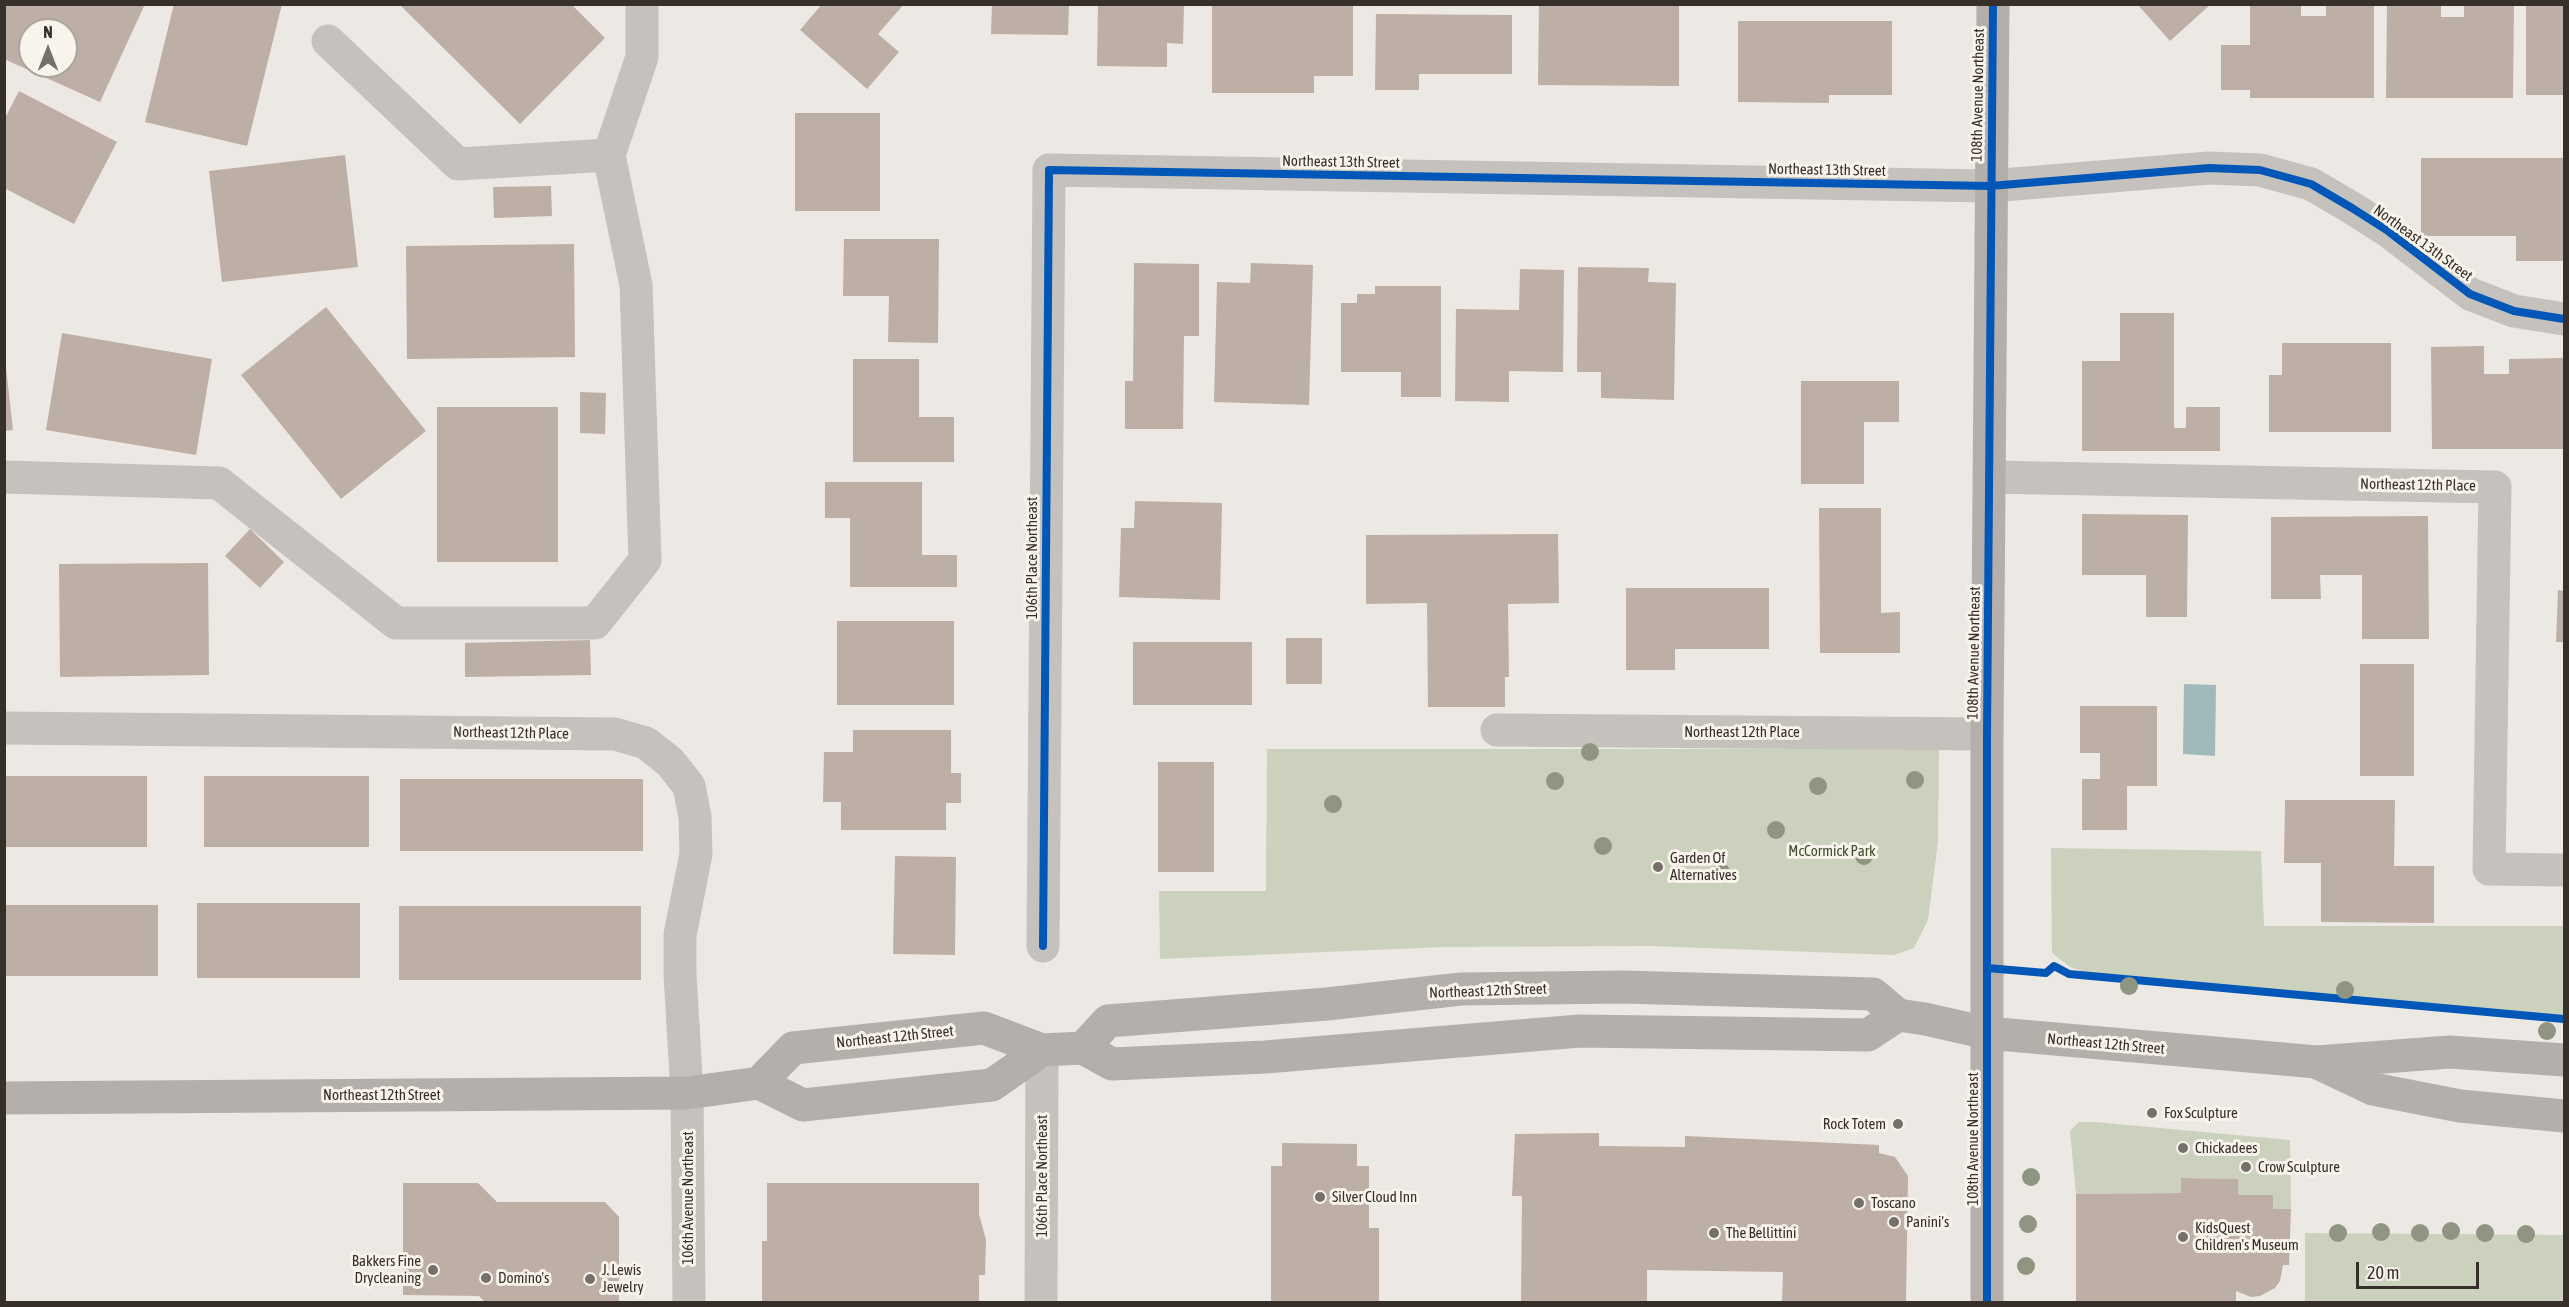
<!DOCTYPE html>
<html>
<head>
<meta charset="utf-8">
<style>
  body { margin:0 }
  #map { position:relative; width:2569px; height:1307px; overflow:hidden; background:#ece8e3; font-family:"Asap Condensed",sans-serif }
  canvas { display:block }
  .frame { position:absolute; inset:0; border:6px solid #362f2a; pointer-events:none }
  .north { position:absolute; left:18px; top:18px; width:60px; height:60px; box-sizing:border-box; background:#f8f3eb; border:2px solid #aaa59e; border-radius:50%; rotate:0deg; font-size:16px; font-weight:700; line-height:24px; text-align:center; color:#362f2a }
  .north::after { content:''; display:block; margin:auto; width:21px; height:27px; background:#76706b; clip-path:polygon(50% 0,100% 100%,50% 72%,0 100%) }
  .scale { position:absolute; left:2356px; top:1262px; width:123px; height:27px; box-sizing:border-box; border:3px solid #362f2a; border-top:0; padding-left:8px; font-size:18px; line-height:21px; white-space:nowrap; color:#362f2a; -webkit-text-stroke:4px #f8f3eb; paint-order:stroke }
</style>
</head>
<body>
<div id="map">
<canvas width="2569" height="1307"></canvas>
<div class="frame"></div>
<div class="north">N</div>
<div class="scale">20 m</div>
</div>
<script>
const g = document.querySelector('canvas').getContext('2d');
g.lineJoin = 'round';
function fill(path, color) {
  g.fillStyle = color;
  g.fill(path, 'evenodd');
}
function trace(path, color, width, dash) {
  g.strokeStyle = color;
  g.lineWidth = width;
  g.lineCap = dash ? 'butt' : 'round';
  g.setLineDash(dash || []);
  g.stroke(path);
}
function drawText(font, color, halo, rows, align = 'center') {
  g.font = font + ' "Asap Condensed",sans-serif';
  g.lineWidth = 6;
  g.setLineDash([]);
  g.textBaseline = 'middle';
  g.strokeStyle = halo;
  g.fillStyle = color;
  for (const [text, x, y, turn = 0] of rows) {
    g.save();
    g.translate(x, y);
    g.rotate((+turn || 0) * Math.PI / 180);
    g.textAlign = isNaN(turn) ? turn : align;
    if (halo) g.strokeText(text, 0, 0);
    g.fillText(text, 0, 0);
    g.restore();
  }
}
fill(new Path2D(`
  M1267,749h672l-1,92 -10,79 -14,28 -20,7 -243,-9 -207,1 -284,12 -1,-68h107z
  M2051,848l210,3 3,75h300v90l-479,-44 -15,-5 -18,-14z
  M2079,1122h16l195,18 1,69h-18v-14h-35v-16l-57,-1v15l-105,1 -6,-63z
  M2305,1233l259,2v67h-259z`), '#ccd1be');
fill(new Path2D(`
  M2184,684l32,1 -1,71 -32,-2z`), '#a1b9bb');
fill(new Path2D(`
  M4,4h141l-45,98 -96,-43zM30,30h36v36h-36z
  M174,4h108l-35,142 -102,-24z
  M402,4h169l34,34 -85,86 -119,-118z
  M822,4h82l-26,30 21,18 -32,37 -67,-59z
  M992,4h77l-1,31 -77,-1z
  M1098,4h86l-1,40 -16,-1v24l-70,-1z
  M1212,4h141v72h-39v17h-102z
  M1539,4h140v82l-141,-1z
  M2137,4h74l-41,37z
  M2250,4h51v12h25v-12h48v94h-124v-8h-29v-45h29z
  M2387,4h54v13h23v-13h50l-1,94h-127z
  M2526,4h38v91h-38z
  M1376,14l136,1v59h-93v16h-44z
  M1738,21h154v74h-63v8l-91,-1z
  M19,91l98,51 -43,82 -70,-36v-68z
  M795,113h85v98h-85z
  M345,155l13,112 -136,15 -13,-111z
  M2421,158h143v103h-48v-25h-95z
  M551,186l1,30 -58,2 -1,-31z
  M844,239h95l-1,104 -50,-1 1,-46h-46z
  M574,244l1,113 -168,2 -1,-113z
  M1134,263l65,1v72h-15l-1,93h-58v-48h8z
  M1251,263l62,2 -4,140 -95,-3 3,-120 33,1z
  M1578,267l71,1 -1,14 28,1 -2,117 -73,-2v-26h-24z
  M1520,269l44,1 -1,102 -54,-1v31l-54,-1 1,-92 63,1z
  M1375,286h66v111h-40v-25h-60v-69h16v-9h18z
  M326,307l100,124 -85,68 -100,-124z
  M2120,313h54v115h12v-21h34v44h-138v-90h38z
  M62,333l150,26 -16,96 -150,-25z
  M2282,343h109v89h-122v-57h13z
  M2484,346v28h25v-15l55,-1 -1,91h-131l-1,-102z
  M4,349l9,81 -9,1z
  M853,359h66v58h35v45h-101z
  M1801,381h98v41h-35v62h-63z
  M580,392l26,1 -1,41 -25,-1z
  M437,407h121v155h-121z
  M825,482h97v73h35v32h-107v-69h-25z
  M1135,501l87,2 -2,97 -101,-3 2,-69h13z
  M1819,508h62v105l19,-1v41h-80z
  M2082,514l106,1 -1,102h-41v-42h-64z
  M2428,516l1,123h-67v-64h-42l1,24h-50v-82z
  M250,529l34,33 -24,26 -35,-32z
  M1558,534l1,69 -51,1 1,73h-4v30h-77l-1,-104 -61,1v-69z
  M208,563l1,112 -149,2 -1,-113z
  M1626,588h143v61h-94v21h-49z
  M2558,590l6,1v51h-8z
  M837,621h117v84h-117z
  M1286,638h36v46h-36z
  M590,640l1,35 -126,2v-34z
  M1133,642h119v63h-119z
  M2360,664h54v112h-54z
  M2080,706h77v80h-30v44h-45v-51h18v-26h-20z
  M853,730h98v43h10v30h-15v27h-105v-28h-18l1,-50h29z
  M1158,762h56v110h-56z
  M4,776h143v71h-143z
  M204,776h165v71h-165z
  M400,779h243v72h-243z
  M2285,800h110l-1,66h40v57l-113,-1v-59h-37z
  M895,856l61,1 -1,98 -62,-1z
  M197,903h163v75h-163z
  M4,905h154v71h-154z
  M399,906h242v74h-242z
  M1599,1133v13l86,1v-11l194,9v8l16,4 13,19 -2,126h-124l1,-30 -136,-2v32h-126l1,-106h-10l3,-62z
  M1282,1143l75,1v22h12v62h10v74h-108v-136h11z
  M2181,1178l57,1v16h35v14h18l-2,56h-6l-3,16 -5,7 -15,8 -9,1 -15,-6v11h-160v-108l105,-1z
  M403,1183h75l19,19h108l14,15v85h-134l-6,-6 -76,-1z
  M767,1183h212v31l7,26 -1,35h-6v27h-217v-61h5z`), '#beafa6');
trace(new Path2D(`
  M609,155l33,-98v-53
  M4,477l215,6 177,140h199l50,-63 -9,-275 -27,-130 -151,9 -130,-123
  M1990,477l505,10 -6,382 75,1
  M4,728l611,6 31,9 24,19 19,24 6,31 1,37 -16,81v39l7,119 2,209
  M1497,730l490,4
  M1043,946l6,-776 941,16 219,-18 51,2 51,14 41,24 36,23 82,63 44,17 50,8
  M1041,1302l1,-252`), '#c5c1bc', 33);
trace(new Path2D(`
  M1083,1048l25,-27 219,-17 134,-15 162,-2 250,7 25,21 27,4 62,14 330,29 133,-10 114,8
  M2318,1063l55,26 87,17 104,10
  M759,1083l34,-35 191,-20 58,22 41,-2 29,16 153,-7 315,-26 288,4 30,-20
  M4,1098l683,-5 72,-10 44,22 189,-20 50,-35
  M1987,1302v-568l6,-730`), '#b4afab', 33);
trace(new Path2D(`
  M1043,946l6,-776 941,16 219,-18 51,2 51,14 41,24 36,23 82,63 44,17 50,8
  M1987,968l59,5 8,-7 15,8 495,45
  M1987,1302v-568l6,-730`), '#0057b8', 8);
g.fillStyle = '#8f9581';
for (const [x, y] of [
  [1590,752],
  [1915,780],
  [1555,781],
  [1818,786],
  [1333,804],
  [1776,830],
  [1603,846],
  [1864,856],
  [1721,872],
  [2129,986],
  [2345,990],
  [2547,1031],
  [2031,1177],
  [2028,1224],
  [2451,1231],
  [2381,1232],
  [2338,1233],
  [2420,1233],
  [2485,1233],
  [2526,1234],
  [2026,1266]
]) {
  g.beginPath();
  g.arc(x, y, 9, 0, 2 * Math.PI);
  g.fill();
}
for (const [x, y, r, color] of [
  [1658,867,6,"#76706b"],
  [2152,1113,6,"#76706b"],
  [1898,1124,6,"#76706b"],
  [2183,1148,6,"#76706b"],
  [2246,1167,6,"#76706b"],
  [1320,1197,6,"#76706b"],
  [1859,1203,6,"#76706b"],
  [1894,1222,6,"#76706b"],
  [1714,1233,6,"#76706b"],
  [2183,1237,6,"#76706b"],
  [433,1270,6,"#76706b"],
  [486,1278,6,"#76706b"],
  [590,1279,6,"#76706b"]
]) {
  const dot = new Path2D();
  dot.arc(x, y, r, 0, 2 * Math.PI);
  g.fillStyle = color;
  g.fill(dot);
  trace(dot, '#f8f3eb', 2);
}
drawText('15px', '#362f2a', '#f8f3eb', [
  ["108th Avenue Northeast",1978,95,-89],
  ["Northeast 13th Street",1341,162,1],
  ["Northeast 13th Street",1827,170,1],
  ["Northeast 13th Street",2423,243,36],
  ["Northeast 12th Place",2418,485,1],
  ["106th Place Northeast",1032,558,-90],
  ["108th Avenue Northeast",1974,653,-89],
  ["Northeast 12th Place",1742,732],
  ["Northeast 12th Place",511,733,1],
  ["Northeast 12th Street",1488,991,-2],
  ["Northeast 12th Street",895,1037,-6],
  ["Northeast 12th Street",2106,1044,5],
  ["Northeast 12th Street",382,1095],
  ["108th Avenue Northeast",1973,1139,-90],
  ["106th Place Northeast",1042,1176,-90],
  ["106th Avenue Northeast",688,1198,-90]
]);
drawText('15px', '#435131', '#f8f3eb', [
  ["McCormick Park",1832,851]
]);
drawText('15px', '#362f2a', '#f8f3eb', [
  ["Garden Of",1670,858],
  ["Alternatives",1670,875],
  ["Fox Sculpture",2164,1113],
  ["Rock Totem",1886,1124,"right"],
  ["Chickadees",2195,1148],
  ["Crow Sculpture",2258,1167],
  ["Silver Cloud Inn",1332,1197],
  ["Toscano",1871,1203],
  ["Panini’s",1906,1222],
  ["KidsQuest",2195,1228],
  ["Children's Museum",2195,1245],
  ["The Bellittini",1726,1233],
  ["Bakkers Fine",421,1261,"right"],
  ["Drycleaning",421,1278,"right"],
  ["J. Lewis",602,1270],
  ["Jewelry",602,1287],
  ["Domino's",498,1278]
], 'left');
</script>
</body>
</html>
